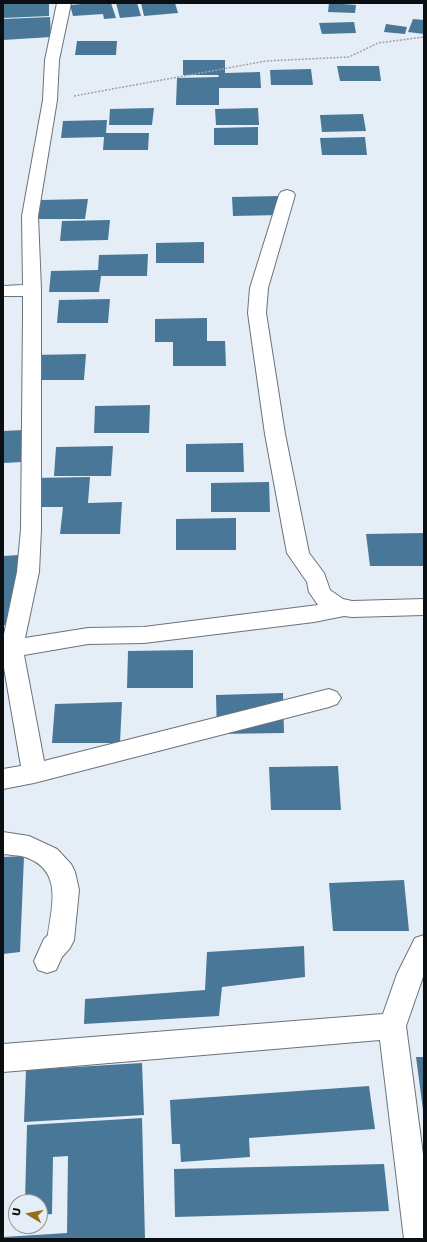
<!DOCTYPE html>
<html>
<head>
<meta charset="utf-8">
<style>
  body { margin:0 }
  #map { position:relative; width:427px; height:1242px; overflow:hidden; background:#e5eef6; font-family:Rubik,sans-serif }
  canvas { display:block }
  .frame { position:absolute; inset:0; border:4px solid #0c0f11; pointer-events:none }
  .north { position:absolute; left:8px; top:1194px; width:40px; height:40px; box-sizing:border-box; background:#e5eef6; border:1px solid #8e959a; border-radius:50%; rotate:280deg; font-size:11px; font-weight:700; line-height:16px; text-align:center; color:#0c0f11 }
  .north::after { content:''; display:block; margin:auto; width:14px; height:18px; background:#956f18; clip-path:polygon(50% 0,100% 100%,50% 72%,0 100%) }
</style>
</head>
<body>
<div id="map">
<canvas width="427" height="1242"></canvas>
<div class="frame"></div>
<div class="north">U</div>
</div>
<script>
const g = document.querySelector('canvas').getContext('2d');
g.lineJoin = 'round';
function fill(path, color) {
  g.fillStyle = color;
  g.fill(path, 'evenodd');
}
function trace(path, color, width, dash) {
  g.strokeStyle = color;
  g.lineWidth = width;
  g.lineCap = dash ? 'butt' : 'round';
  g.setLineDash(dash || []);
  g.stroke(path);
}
fill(new Path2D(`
  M3,3h46v13l-46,2z
  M94,3h17l5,15 -12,1 -1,-5 -30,2 -3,-11z
  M116,3h21l4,13 -21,2z
  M141,3h34l3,10 -34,3z
  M329,3l27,2 -1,8 -27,-1z
  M50,17l1,20 -48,3v-21z
  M413,19l11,1v14l-16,-2z
  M354,22l2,11 -34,1 -3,-11z
  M386,24l21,3 -2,7 -21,-2z
  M77,41h40l-1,14h-41z
  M183,60h42v13l35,-1 1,16h-42v-5v22h-43l1,-27 42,-1 -1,-2h-35z
  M337,66h42l2,15h-41z
  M311,69l2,16h-42l-1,-15z
  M154,108l-2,17h-43l1,-16z
  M258,108l1,17h-43l-1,-16z
  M363,114l3,17 -44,1 -2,-17z
  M107,120l-1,13h43l-1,17h-45l1,-13 -43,1 2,-17z
  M258,127v18h-44v-17z
  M365,137l2,18h-45l-2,-17z
  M279,196l1,19 -47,1 -1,-19z
  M88,199l-3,20h-47l3,-19z
  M110,220l-2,20 -48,1 2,-20z
  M204,242v21h-48v-20z
  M148,254l-1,22h-46l-2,16h-50l2,-21 47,-1 1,-15z
  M110,299l-2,24h-51l2,-23z
  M207,318v23h18l1,25h-53v-24h-18v-23z
  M86,354l-2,26h-54l3,-25z
  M150,405l-1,28h-55l1,-27z
  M24,430l-2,32 -19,1v-32z
  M243,443l1,29h-58v-28z
  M113,446l-2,30h-57l2,-29z
  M90,477l-2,26 34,-1 -2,32h-60l3,-27h-34l3,-29z
  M269,482l1,30h-59v-29z
  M236,518v32h-60v-31z
  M424,533v33h-54l-4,-32z
  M19,555v69l-16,1v-69z
  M193,650v38h-66l1,-37z
  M283,693l1,40 -67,1 -1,-39z
  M122,702l-2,41h-68l3,-39z
  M338,766l3,44h-70l-2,-43z
  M24,856l-4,96 -17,2v-97z
  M404,880l5,51h-76l-4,-48z
  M304,946l1,31 -83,10 -3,29 -135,8 1,-25 120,-9 2,-38z
  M416,1057h8v53h-1z
  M142,1063l2,52 -120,7 2,-52z
  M369,1086l6,43 -126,9 1,19 -69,5 -1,-18h-8l-2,-44z
  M142,1118l3,121h-142v-2l64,-4 1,-77 -15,1 -1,57 -12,1v-13h-15l2,-77z
  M384,1164l5,47 -214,6 -1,-48z`), '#497798');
const minor = new Path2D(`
  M57,3h14l-12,57 -2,40 -19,116 3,74v239l-2,43 -14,66 63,-10 56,-1 174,-22 -9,-13 -2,-10 -20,-29 -22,-119 -17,-121 2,-25 29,-93 2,-3 6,-2 6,2 2,3 -27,93 -2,25 19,121 24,119 15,20 6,17 13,9 9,2 72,-2v16l-72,2 -8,-1 -30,6 -170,21 -56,1 -64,11 20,106 285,-72 8,3 4,6 -4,6 -8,3 -295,76 -31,6v-20l18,-3 -18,-104v-23l14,-67 4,-43 2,-212v-21h-20v-10l20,-1 -1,-69 21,-116 2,-40z
  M3,832l26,4 28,13 14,15 4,8 4,18 -5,50 -4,8 -8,9 -6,13 -9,3 -9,-3 -4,-9 10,-22 4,-4c4,-30 15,-65 -23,-78 -7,-2 -15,-2 -22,-3z
  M424,935v39l-18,52 18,136v77h-20l-24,-199 -377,32v-28l380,-30 14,-40 18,-36z`);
trace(minor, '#6b737a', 2);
trace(new Path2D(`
  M74,96l192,-35 83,-4 29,-14 46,-6`), '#9ba2a8', 1.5, [2, 1.5]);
fill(minor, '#fff');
</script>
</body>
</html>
